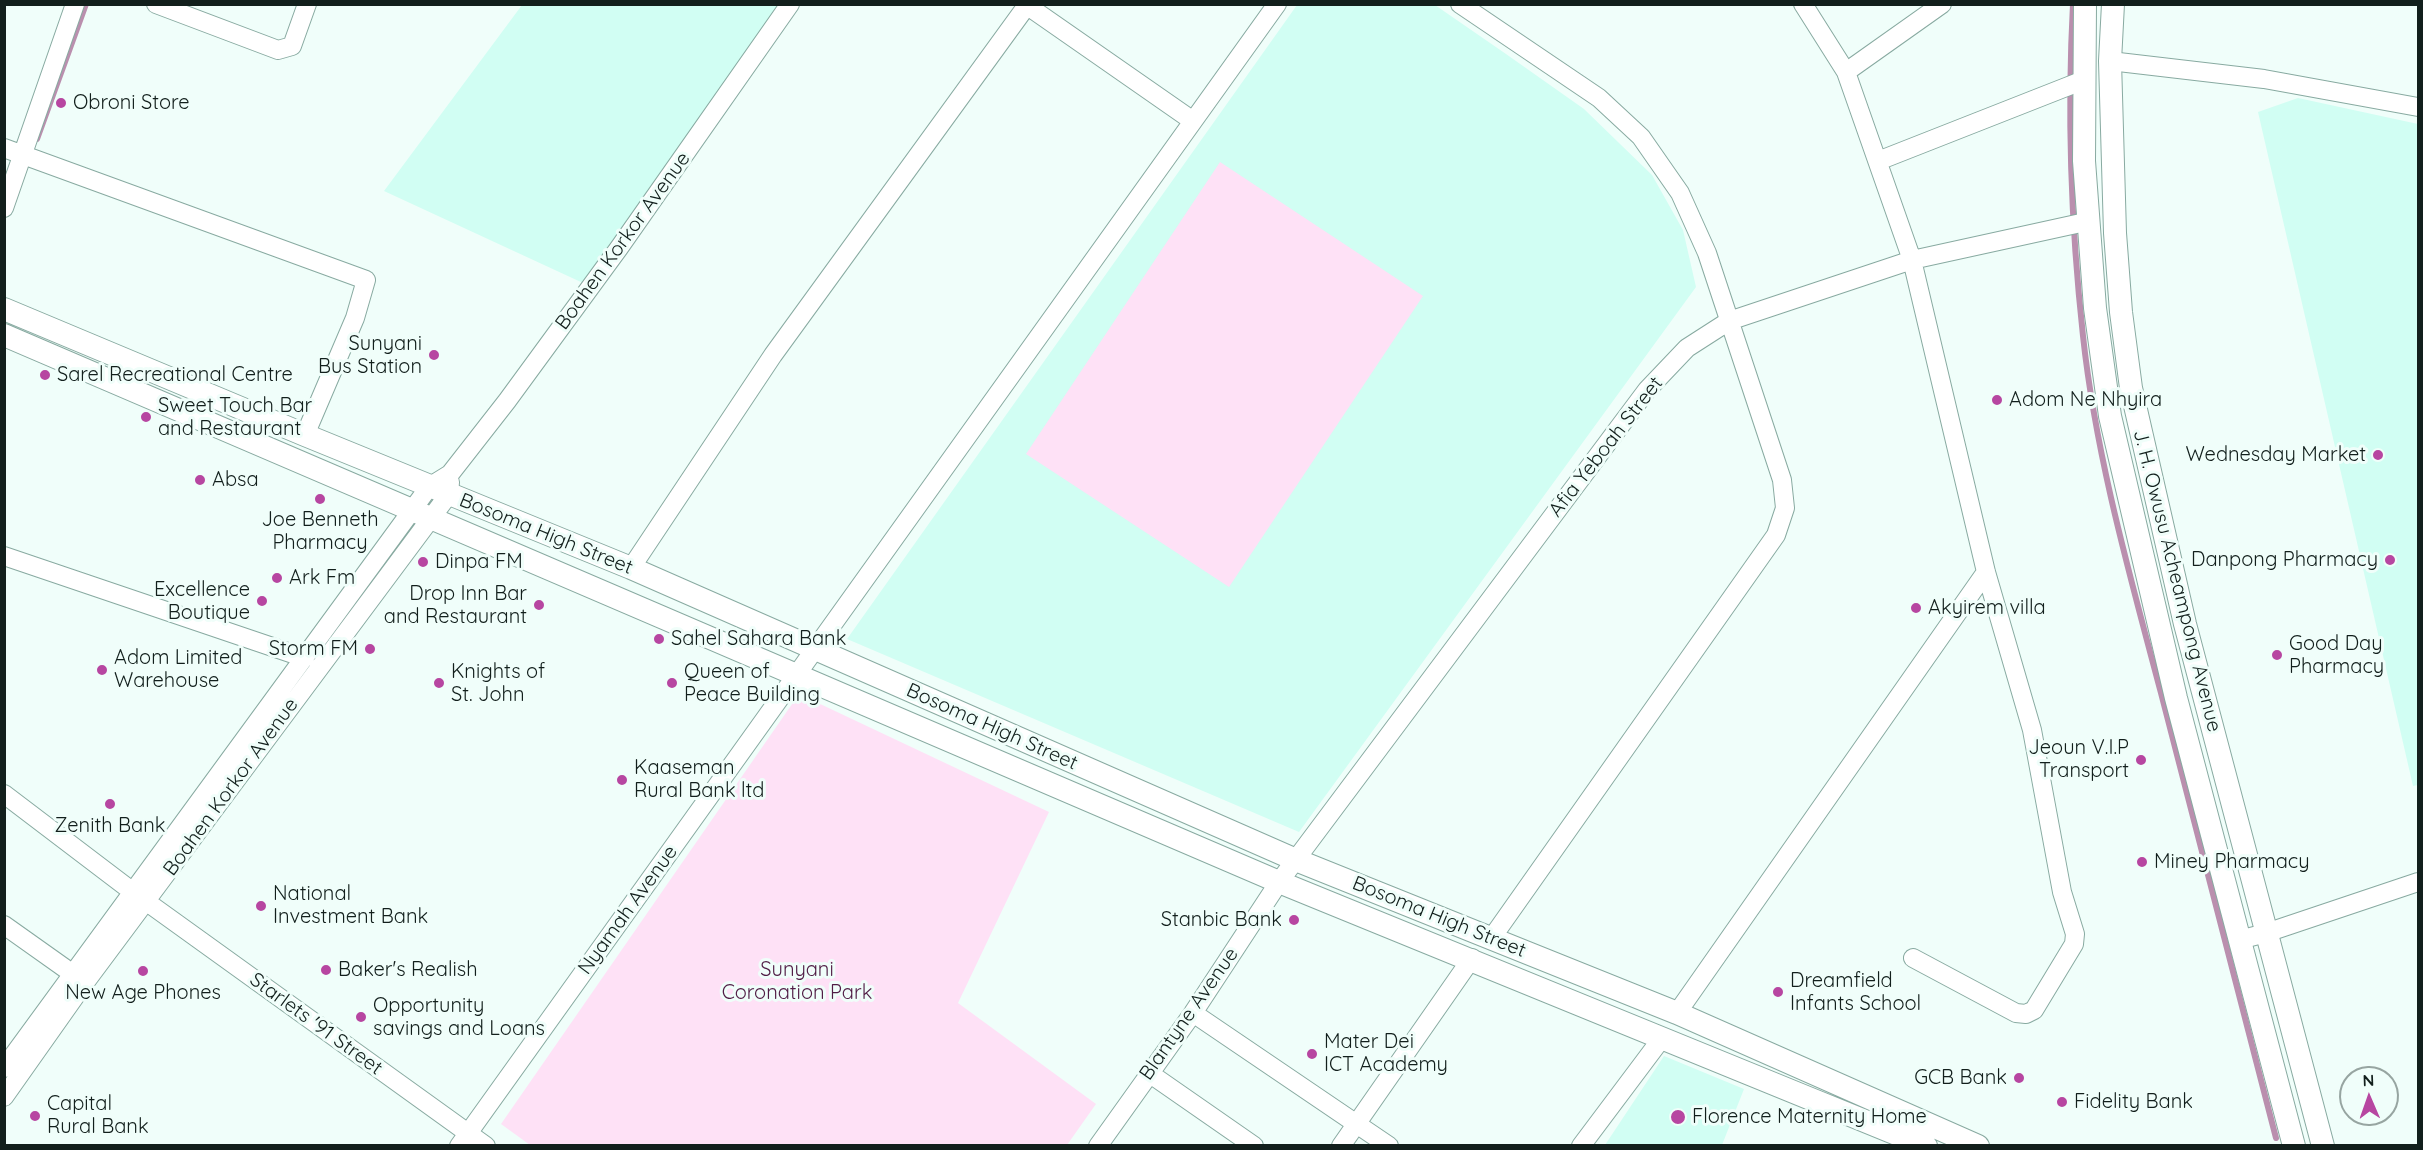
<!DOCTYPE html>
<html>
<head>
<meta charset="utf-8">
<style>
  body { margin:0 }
  #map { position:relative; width:2423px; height:1150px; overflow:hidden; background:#f0fefa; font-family:Quicksand,sans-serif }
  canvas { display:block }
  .frame { position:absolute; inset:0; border:6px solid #121f1c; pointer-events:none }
  .north { position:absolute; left:2339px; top:1066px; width:60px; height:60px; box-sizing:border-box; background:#f0fefa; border:2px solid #97a5a1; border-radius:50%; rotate:358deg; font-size:16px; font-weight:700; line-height:24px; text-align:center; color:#121f1c }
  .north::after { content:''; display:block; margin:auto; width:21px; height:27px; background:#b746a1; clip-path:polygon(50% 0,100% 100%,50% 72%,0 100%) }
</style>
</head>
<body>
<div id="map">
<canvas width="2423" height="1150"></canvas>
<div class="frame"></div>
<div class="north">N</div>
</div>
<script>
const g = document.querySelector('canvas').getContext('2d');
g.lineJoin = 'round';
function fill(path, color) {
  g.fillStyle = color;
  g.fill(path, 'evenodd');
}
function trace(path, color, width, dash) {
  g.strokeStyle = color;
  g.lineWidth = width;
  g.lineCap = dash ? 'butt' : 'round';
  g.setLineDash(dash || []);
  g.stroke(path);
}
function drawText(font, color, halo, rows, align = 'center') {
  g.font = font + ' Quicksand,sans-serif';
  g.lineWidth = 6;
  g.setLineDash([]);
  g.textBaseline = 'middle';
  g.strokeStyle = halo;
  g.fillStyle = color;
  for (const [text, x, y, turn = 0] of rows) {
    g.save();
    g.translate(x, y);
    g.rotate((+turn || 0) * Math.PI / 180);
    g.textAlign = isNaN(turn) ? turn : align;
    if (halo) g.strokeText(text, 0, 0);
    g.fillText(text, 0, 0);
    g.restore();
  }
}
fill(new Path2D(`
  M522,5h261l-200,278 -199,-92z
  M1297,5h138l71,49 78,55 68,66 31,55 13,57 -397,545 -452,-193z
  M2298,98l120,26v661l-5,1 -155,-674z
  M1664,1056l80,33 -22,56h-117z`), '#d1fef3');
fill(new Path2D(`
  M1220,162l203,134 -194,291 -203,-133z
  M799,694l250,118 -91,191 138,101 -29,41h-537l-29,-21z`), '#fee1f6');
trace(new Path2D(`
  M2073,4c-6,111 -2,222 10,332 13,121 47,240 78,357 39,149 78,297 115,445
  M37,139l49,-135`), '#ba8fae', 6);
const minor = new Path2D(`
  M156,4l122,46 14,-4 15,-42
  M1025,4l168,117
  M1460,4l139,94 42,39 39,56 27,60 75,227 3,28 -9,27 -285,404
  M1803,4l43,68
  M2110,61l154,18 154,28
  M4,148l362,132 -11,38 -50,117
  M1878,161l206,-81
  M4,208l71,-204
  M4,556l301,102
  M631,568l142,-213 255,-351
  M4,794l129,98 353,254
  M4,925l69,49
  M2239,940l27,-7 152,-51
  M1913,958l103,55 10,1 8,-4 40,-66 1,-10 -13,-42 -30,-162 -46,-158 -74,-312 -66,-188 96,-68
  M1193,1013l196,133
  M1677,1013l309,-441
  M4,1068l425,-581 21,-13 57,-73 112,-153 171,-244
  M1149,1073l105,73
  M4,1097l77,-109 368,-494 1,-12
  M459,1146l818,-1142
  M1098,1146l95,-133 86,-131 368,-492 40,-42 42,-27 183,-61 178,-39
  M1341,1146l131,-188
  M1581,1146l81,-108`);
const tertiary = new Path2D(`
  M2085,4l-1,157 11,147 15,108 66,282 118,448
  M2113,4l-3,57 5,172 6,79 10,76 54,236 138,522
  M4,309l301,126 326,133 665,292 381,153 301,133
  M4,335l1275,547c216,86 431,176 647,264`);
trace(minor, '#88aaa1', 20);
trace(tertiary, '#88aaa1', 24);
trace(minor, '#fff', 18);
trace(tertiary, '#fff', 22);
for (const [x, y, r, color] of [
  [61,103,6,"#b746a1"],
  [434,355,6,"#b746a1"],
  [45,375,6,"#b746a1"],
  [1997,400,6,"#b746a1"],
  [146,417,6,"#b746a1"],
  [2378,455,6,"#b746a1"],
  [200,480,6,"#b746a1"],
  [320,499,6,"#b746a1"],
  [2390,560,6,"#b746a1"],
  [423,562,6,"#b746a1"],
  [277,578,6,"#b746a1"],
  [262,601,6,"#b746a1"],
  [539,605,6,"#b746a1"],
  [1916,608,6,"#b746a1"],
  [659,639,6,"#b746a1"],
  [370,649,6,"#b746a1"],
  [2277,655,6,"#b746a1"],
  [102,670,6,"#b746a1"],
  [439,683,6,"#b746a1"],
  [672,683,6,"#b746a1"],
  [2141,760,6,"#b746a1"],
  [622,780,6,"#b746a1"],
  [110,804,6,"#b746a1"],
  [2142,862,6,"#b746a1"],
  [261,906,6,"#b746a1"],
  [1294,920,6,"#b746a1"],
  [326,970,6,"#b746a1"],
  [143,971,6,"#b746a1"],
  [1778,992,6,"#b746a1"],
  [361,1017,6,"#b746a1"],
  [1312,1054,6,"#b746a1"],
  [2019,1078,6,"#b746a1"],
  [2062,1102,6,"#b746a1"],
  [35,1116,6,"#b746a1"],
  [1678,1117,8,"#b746a1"]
]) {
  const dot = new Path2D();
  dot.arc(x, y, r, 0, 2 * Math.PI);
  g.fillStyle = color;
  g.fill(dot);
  trace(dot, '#f0fefa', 2);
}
drawText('20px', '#121f1c', '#f0fefa', [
  ["Obroni Store",73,103],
  ["Sunyani",422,344,"right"],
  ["Bus Station",422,367,"right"],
  ["Sarel Recreational Centre",57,375],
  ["Adom Ne Nhyira",2009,400],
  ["Sweet Touch Bar",158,406],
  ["and Restaurant",158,429],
  ["Wednesday Market",2366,455,"right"],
  ["Absa",212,480],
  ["Joe Benneth",320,520,"center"],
  ["Pharmacy",320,543,"center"],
  ["Danpong Pharmacy",2378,560,"right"],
  ["Dinpa FM",435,562],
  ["Ark Fm",289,578],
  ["Excellence",250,590,"right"],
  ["Boutique",250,613,"right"],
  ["Drop Inn Bar",527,594,"right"],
  ["and Restaurant",527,617,"right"],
  ["Akyirem villa",1928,608],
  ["Sahel Sahara Bank",671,639],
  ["Good Day",2289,644],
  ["Pharmacy",2289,667],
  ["Storm FM",358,649,"right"],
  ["Adom Limited",114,658],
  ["Warehouse",114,681],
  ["Knights of",451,672],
  ["St. John",451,695],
  ["Queen of",684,672],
  ["Peace Building",684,695],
  ["Jeoun V.I.P",2129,748,"right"],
  ["Transport",2129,771,"right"],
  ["Kaaseman",634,768],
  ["Rural Bank ltd",634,791],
  ["Zenith Bank",110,826,"center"],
  ["Miney Pharmacy",2154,862],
  ["National",273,894],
  ["Investment Bank",273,917],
  ["Stanbic Bank",1282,920,"right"],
  ["Baker's Realish",338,970],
  ["Dreamfield",1790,981],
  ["Infants School",1790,1004],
  ["New Age Phones",143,993,"center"],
  ["Opportunity",373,1006],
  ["savings and Loans",373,1029],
  ["Mater Dei",1324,1042],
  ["ICT Academy",1324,1065],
  ["GCB Bank",2007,1078,"right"],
  ["Fidelity Bank",2074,1102],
  ["Capital",47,1104],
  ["Rural Bank",47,1127],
  ["Florence Maternity Home",1692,1117]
], 'left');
drawText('20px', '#121f1c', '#f0fefa', [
  ["Boahen Korkor Avenue",623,241,-54],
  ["Afia Yeboah Street",1606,447,-52],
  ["Bosoma High Street",546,534,22],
  ["J. H. Owusu Acheampong Avenue",2177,581,76],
  ["Bosoma High Street",992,727,24],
  ["Boahen Korkor Avenue",231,787,-54],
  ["Nyamah Avenue",628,910,-54],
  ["Bosoma High Street",1439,917,22],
  ["Blantyne Avenue",1189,1014,-55],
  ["Starlets '91 Street",316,1024,36]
]);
drawText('20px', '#501c45', '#f0fefa', [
  ["Sunyani",797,970],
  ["Coronation Park",797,993]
]);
</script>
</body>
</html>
